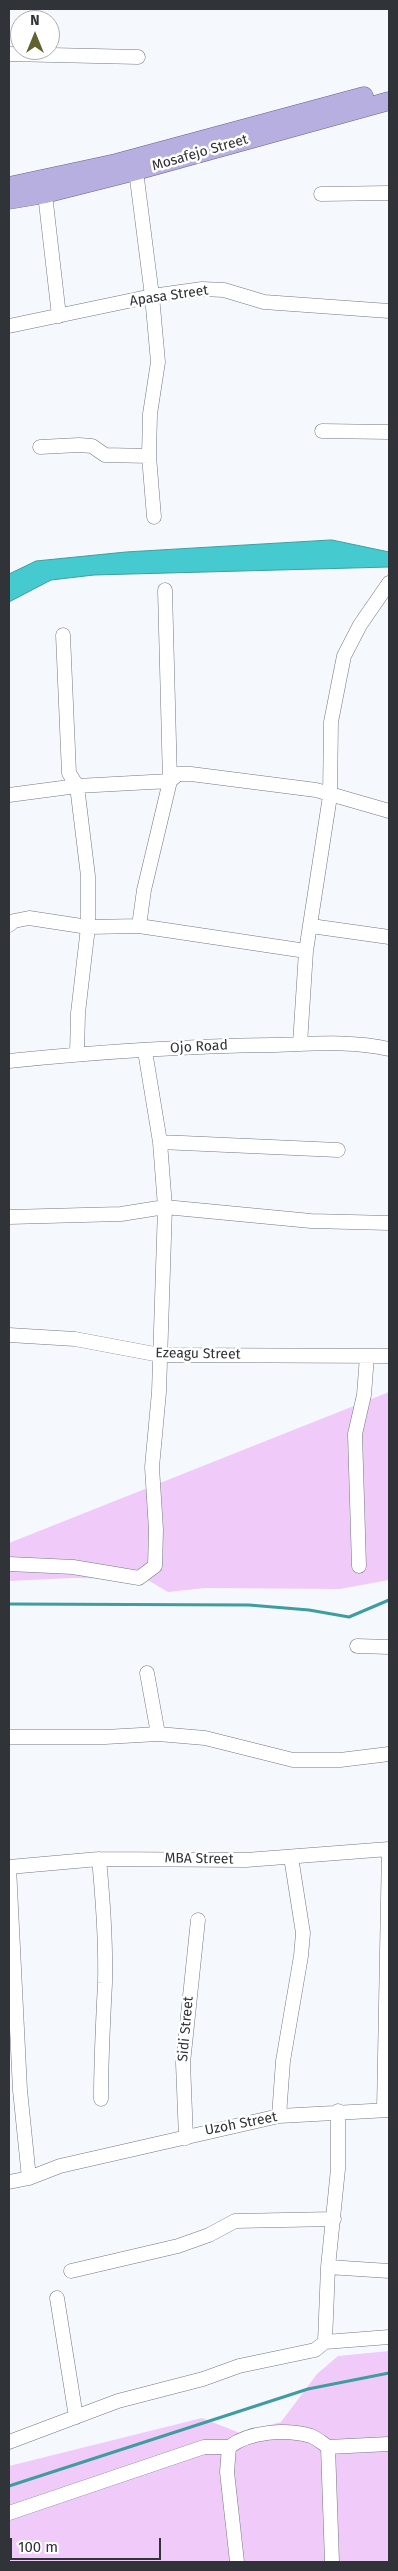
<!DOCTYPE html>
<html>
<head>
<meta charset="utf-8">
<style>
  body { margin:0 }
  #map { position:relative; width:398px; height:2571px; overflow:hidden; background:#f5f8fd; font-family:"Fira Sans",sans-serif }
  canvas { display:block }
  .frame { position:absolute; inset:0; border:10px solid #303337; pointer-events:none }
  .north { position:absolute; left:10px; top:10px; width:50px; height:50px; box-sizing:border-box; background:#fff; border:1px solid #acadaf; border-radius:50%; rotate:0deg; font-size:14px; font-weight:700; line-height:20px; text-align:center; color:#303337 }
  .north::after { content:''; display:block; margin:auto; width:18px; height:22px; background:#61622f; clip-path:polygon(50% 0,100% 100%,50% 72%,0 100%) }
  .scale { position:absolute; left:10px; top:2538px; width:151px; height:22px; box-sizing:border-box; border:2px solid #303337; border-top:0; padding-left:6px; font-size:15px; line-height:18px; white-space:nowrap; color:#303337; -webkit-text-stroke:4px #fff; paint-order:stroke }
</style>
</head>
<body>
<div id="map">
<canvas width="398" height="2571"></canvas>
<div class="frame"></div>
<div class="north">N</div>
<div class="scale">100 m</div>
</div>
<script>
const g = document.querySelector('canvas').getContext('2d');
g.lineJoin = 'round';
function fill(path, color) {
  g.fillStyle = color;
  g.fill(path, 'evenodd');
}
function trace(path, color, width, dash) {
  g.strokeStyle = color;
  g.lineWidth = width;
  g.lineCap = dash ? 'butt' : 'round';
  g.setLineDash(dash || []);
  g.stroke(path);
}
function drawText(font, color, halo, rows, align = 'center') {
  g.font = font + ' "Fira Sans",sans-serif';
  g.lineWidth = 5;
  g.setLineDash([]);
  g.textBaseline = 'middle';
  g.strokeStyle = halo;
  g.fillStyle = color;
  for (const [text, x, y, turn = 0] of rows) {
    g.save();
    g.translate(x, y);
    g.rotate((+turn || 0) * Math.PI / 180);
    g.textAlign = isNaN(turn) ? turn : align;
    if (halo) g.strokeText(text, 0, 0);
    g.fillText(text, 0, 0);
    g.restore();
  }
}
fill(new Path2D(`
  M389,1392v188l-49,9 -135,-1 -37,4 -22,-13 -74,-1 -63,3v-38z
  M389,2351v211h-380v-96l193,-48 38,15 41,-11 36,-48 21,-18z`), '#f0cbfa');
const water = new Path2D(`
  M332,540l57,12v15l-295,8 -43,5 -42,22v-28l27,-13 90,-9z`);
fill(water, '#45cad0');
trace(water, '#3f9da2', 1);
trace(new Path2D(`
  M9,1604l240,1 60,5 40,7 40,-17
  M9,2486l299,-97 81,-16`), '#3f9da2', 3);
const minor = new Path2D(`
  M9,54l129,3
  M136,171l16,125 6,66 -8,52 -1,42 5,61
  M45,194l14,122
  M321,194l68,-1
  M9,326l143,-30 50,-7 22,1 40,12 125,9
  M322,431l67,1
  M40,447l39,-2 13,1 13,9 44,1
  M63,635l6,138 8,13 11,90v51l-10,86 -1,41
  M9,795l68,-9 93,-5 8,-7h13l125,16 73,21
  M9,925l5,-4 15,-3 59,9 51,-1 167,25
  M139,926l5,-36 26,-109 -5,-191
  M311,926l78,11
  M300,1044l6,-93 24,-155 1,-74 9,-46 4,-20 16,-31 29,-42
  M9,1061c87,-9 175,-15 263,-16 39,-1 78,-5 117,4
  M160,1142l178,8
  M9,1217l112,-3 44,-7 146,14 78,2
  M9,1335l66,4 85,16 229,1
  M9,1564l64,3 66,11 16,-12 1,-36 -4,-63 7,-75 6,-185 -5,-65 -15,-91
  M359,1566l-4,-132 9,-39 3,-39
  M357,1646l32,1
  M147,1673l11,61
  M9,1737h96l53,-3 47,4 88,22h47l49,-6
  M99,1859c4,41 7,82 6,124 -2,38 -4,77 -4,116
  M9,1867l90,-8 147,1 143,-11
  M9,1867l11,223 9,88
  M384,2110l5,-261
  M279,2116l4,-55 18,-105 2,-23 -12,-76
  M186,2138l-3,-75 15,-143
  M9,2182l20,-4 31,-12 219,-50 110,-6
  M328,2267l61,4
  M71,2271l107,-25 31,-11 26,-14 99,-2
  M57,2298l19,119
  M325,2342l3,-75 10,-98v-58
  M9,2442l109,-41 85,-22 36,-13 76,-16 10,-8 64,-5
  M328,2447l61,-3
  M9,2513l195,-66h25
  M237,2562l-10,-90 2,-25c21,-16 57,-18 82,-11 6,2 11,7 17,11l4,115`);
const major = new Path2D(`
  M9,186l107,-23 248,-67
  M9,200l36,-6 91,-23 253,-70`);
trace(minor, '#727882', 15);
trace(major, '#676196', 19);
trace(minor, '#fff', 14);
trace(major, '#b6afdf', 18);
drawText('14px', '#303337', '#fff', [
  ["Mosafejo Street",200,153,-16],
  ["Apasa Street",169,296,-8],
  ["Ojo Road",199,1047,-3],
  ["Ezeagu Street",198,1354,1],
  ["MBA Street",199,1859,1],
  ["Sidi Street",186,2029,-85],
  ["Uzoh Street",241,2124,-11]
]);
</script>
</body>
</html>
